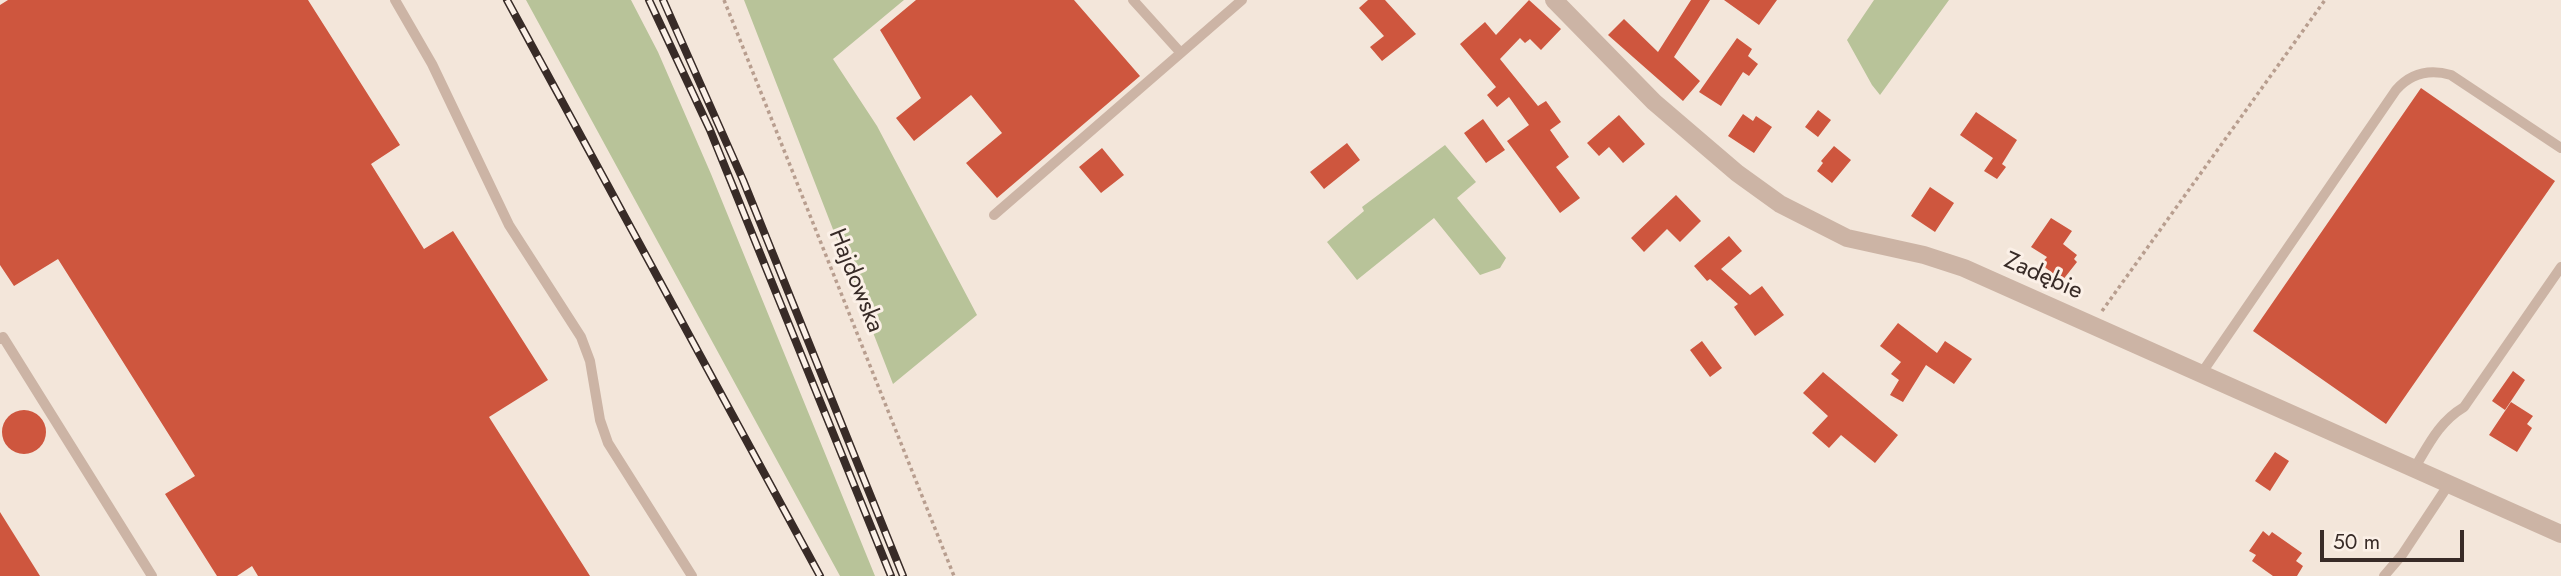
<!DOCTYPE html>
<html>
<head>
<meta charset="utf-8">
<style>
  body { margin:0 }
  #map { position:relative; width:2561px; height:576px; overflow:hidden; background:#f3e6da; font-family:Jost,sans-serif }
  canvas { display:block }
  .scale { position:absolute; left:2320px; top:530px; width:144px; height:32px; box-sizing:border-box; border:4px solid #382b27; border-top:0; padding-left:9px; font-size:21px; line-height:24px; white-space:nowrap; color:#382b27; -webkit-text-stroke:5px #fbf0e7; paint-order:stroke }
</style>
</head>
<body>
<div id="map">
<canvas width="2561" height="576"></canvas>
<div class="scale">50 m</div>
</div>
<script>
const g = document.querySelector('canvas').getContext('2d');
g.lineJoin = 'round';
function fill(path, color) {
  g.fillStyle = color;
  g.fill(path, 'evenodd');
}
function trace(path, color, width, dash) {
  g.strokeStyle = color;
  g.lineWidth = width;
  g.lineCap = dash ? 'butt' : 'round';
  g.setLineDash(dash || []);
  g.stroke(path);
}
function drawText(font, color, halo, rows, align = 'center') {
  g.font = font + ' Jost,sans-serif';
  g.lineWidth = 6;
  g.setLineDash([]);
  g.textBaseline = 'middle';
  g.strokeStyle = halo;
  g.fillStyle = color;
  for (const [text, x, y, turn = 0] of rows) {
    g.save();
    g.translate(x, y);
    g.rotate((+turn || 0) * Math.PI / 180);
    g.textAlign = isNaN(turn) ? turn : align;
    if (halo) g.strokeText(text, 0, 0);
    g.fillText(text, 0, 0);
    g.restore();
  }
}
fill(new Path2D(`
  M526,0h105l27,52 53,122 164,402h-35z
  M744,0h160l-71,59 44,67 100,189 -84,69z
  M1874,0h75l-69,95 -8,-10 -25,-45z
  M1445,145l31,37 -19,16 49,60 -6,10 -20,7 -46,-57 -77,62 -30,-38 37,-31 -2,-4z`), '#b8c399');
fill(new Path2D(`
  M8,0h300l92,145 -29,19 53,85 29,-18 95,149 -59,37 101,159h-332l-6,-10 -15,10h-20l-52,-82 30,-18 -137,-217 -44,27 -14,-21v-260z
  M916,0h158l66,76 -143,122 -31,-35 36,-30 -31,-38 -57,46 -18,-23 25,-20 -41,-68z
  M1368,0h17l31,34 -34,27 -12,-14 14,-11 -25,-28z
  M1529,0l32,29 -20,21 -11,-11 -5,4 -5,-5 -20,21 38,47 8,-5 15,21 -11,8 19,27 -13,10 24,31 -20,15 -53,-72 22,-16 -20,-28 -12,10 -10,-12 9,-8 -36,-43 25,-22 11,13z
  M1691,0h19l-36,57 26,24 -17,20 -75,-66 16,-16 34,33z
  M1724,0h53l-18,25z
  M1737,38l15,11 -4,7 10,8 -9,12 -6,-4 -22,34 -22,-14z
  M2421,88l134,93 -169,243 -133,-93z
  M1818,110l13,10 -13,17 -13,-10z
  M1976,112l41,28 -15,24 4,3 -9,12 -13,-8 9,-13 -33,-23z
  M1743,114l10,7 3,-5 16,11 -18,26 -26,-17z
  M1619,115l26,29 -22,19 -14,-16 -10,9 -12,-13z
  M1483,119l22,31 -19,13 -22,-30z
  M1347,143l13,17 -36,29 -14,-17z
  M1834,146l17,14 -19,23 -15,-12 6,-8 -2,-2z
  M1102,148l22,27 -23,18 -22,-26z
  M1930,187l24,16 -19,29 -24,-16z
  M1676,195l25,26 -21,21 -13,-13 -23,23 -13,-14z
  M2051,218l21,13 -9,13 14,11 -3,4 3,3 -15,19 -21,-17 6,-7 -16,-10z
  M1729,236l13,15 -21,18 29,26 12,-9 22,29 -29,21 -21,-29 4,-3 -28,-25 -3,2 -13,-15z
  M1898,323l39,30 8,-12 27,18 -18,25 -28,-19 -23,37 -13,-7 9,-15 -8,-6 10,-12 -21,-16z
  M1702,341l20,27 -12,9 -20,-27z
  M2513,371l12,9 -20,30 -13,-9z
  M1823,372l75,63 -23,28 -34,-28 -12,13 -17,-15 16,-17 -25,-23z
  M2511,402l22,14 -6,8 5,4 -15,24 -28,-17z
  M2 432a22 22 0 1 1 44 0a22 22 0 1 1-44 0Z
  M2275,452l14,9 -19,30 -15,-10z
  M0,512l40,64h-40z
  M2263,531l6,5 3,-4 30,21 -6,8 7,5 -6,10h-24l-21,-15 4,-6 -7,-4z`), '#ce563e');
trace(new Path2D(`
  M724,0l230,576
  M2102,311l223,-311`), '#b89e8f', 3.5, [3.5, 3.5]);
trace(new Path2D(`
  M395,0l37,64 77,161 72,112 9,24 10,59 8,23 84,133
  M1133,0l47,52
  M994,215l248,-215
  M0,339l3,-2 149,239
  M2201,374l195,-284c15,-17 34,-21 55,-15l110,73
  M2414,469c15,-25 25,-47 50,-62l97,-140
  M2384,576l18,-21 47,-71`), '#ccb4a5', 10);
trace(new Path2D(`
  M1554,0l100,102 83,71 43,31 67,34 77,17 40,13 597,266`), '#ccb4a5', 18);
const rail = new Path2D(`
  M507,0l313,576
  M649,0l61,130 181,446
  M663,0l80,180 160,396`);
trace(rail, '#382b27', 8);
trace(rail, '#fbf0e7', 5, [16]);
drawText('24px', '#382b27', '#fbf0e7', [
  ["Zadębie",2043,277,24],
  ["Hajdowska",855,281,68]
]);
</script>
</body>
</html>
